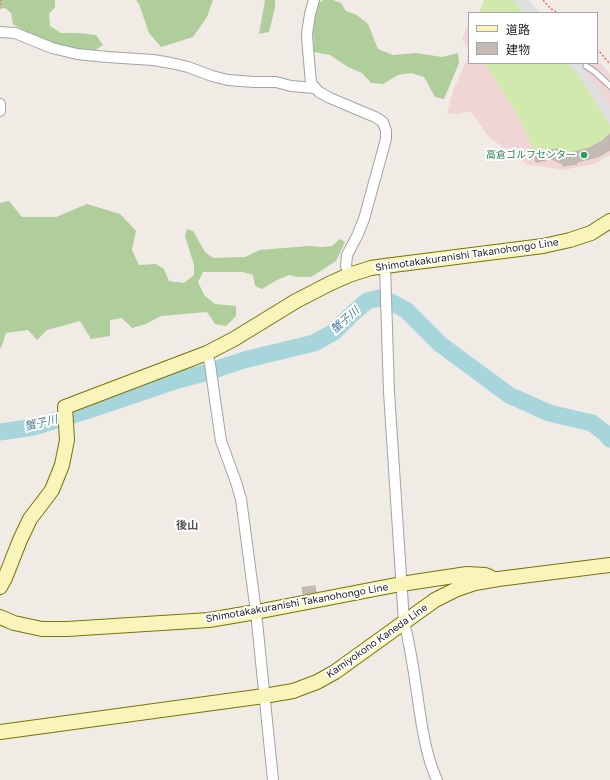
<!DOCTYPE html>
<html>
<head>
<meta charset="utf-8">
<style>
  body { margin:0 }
  #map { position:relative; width:610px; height:780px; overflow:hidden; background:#f0ebe5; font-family:"Golos Text","Noto Sans JP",sans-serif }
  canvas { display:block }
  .legend { position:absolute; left:468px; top:12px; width:130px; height:52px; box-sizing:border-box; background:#fff; border:1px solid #a5a5a5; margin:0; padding:5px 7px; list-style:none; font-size:12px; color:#1f1f1f }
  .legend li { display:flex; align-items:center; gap:8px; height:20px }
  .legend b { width:20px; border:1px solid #a5a5a5 }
</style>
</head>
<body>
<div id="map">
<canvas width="610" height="780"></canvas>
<ul class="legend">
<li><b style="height:5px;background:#f9f5ba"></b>道路</li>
<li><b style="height:11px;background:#c4bab5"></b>建物</li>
</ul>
</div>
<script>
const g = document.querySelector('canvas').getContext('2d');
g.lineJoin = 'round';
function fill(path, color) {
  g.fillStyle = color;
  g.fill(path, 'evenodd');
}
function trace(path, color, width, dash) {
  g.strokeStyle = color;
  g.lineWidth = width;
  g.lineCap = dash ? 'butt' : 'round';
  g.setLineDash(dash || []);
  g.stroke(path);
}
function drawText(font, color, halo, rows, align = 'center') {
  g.font = font + ' "Golos Text","Noto Sans JP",sans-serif';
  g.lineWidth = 4;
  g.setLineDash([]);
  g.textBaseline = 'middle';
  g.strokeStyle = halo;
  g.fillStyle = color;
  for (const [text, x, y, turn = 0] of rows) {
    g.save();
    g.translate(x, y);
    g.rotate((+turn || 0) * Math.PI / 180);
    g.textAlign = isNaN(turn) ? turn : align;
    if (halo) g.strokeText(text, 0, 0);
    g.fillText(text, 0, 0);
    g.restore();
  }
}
fill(new Path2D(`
  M469,22v28l-7,-11z
  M469,55v8h128v-4l13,15v81l-16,9 -30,6 -38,-6 -37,-27 -19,-26 -12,3 -11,-1 7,-25z`), '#f0d5d7');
fill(new Path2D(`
  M484,0h29l11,13h-45z
  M484,63h83l18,21 22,37 3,4v8c-13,15 -31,19 -50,21l-2,-5 -24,3 -14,-33z`), '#d1e9ac');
fill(new Path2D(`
  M0,0h55v7l-6,7 1,12 11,7h18l17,2 7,10 -9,6c-9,-2 -19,-2 -28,-4 -18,-5 -38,-13 -53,-23l-2,-11 -6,-5 -5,1z
  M136,0h77l-6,17 -14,20 -32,10 -12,-14 -10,-29z
  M265,0h10v7l-6,25 -10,2z
  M323,0h10l8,3 5,8 11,4 11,9 10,25 15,6 23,-2 26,4 16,-4 1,10 -15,36 -9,-2 -11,-20 -13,-4 -13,2 -15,9 -12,-1 -9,-10 -14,-6 -18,-12 -16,-3 -1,-25 5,-23z
  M9,201l13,16h34l31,-13 33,10 16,17 -4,19 7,15 17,-1 8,5 5,12 15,2 10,-8v-10l-9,-29 2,-7 6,2 12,21 8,6 32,-1 15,-7 49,-4 13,1 10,-1 8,-7 5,3 -9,19 -25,16h-13l-9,-2 -12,5 -15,9 -7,-3 -2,-11 -10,-3h-40l-5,10 6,13 11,9 21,2v10l-10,10 -11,-2 -8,-12 -46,4 -15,8 -14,4 -10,-10 -12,2v16l-19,3 -11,-18 -33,9 -10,10 -9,-10 -22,3 -5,15h-1v-145z`), '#b0ce9b');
fill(new Path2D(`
  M513,0h16l11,13h-16z
  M567,63h20l-2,8 14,18 11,18v18l-3,-4 -22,-37z`), '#dfdfdf');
trace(new Path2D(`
  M0,432l34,-5 55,-17 89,-30 27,-7 39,-13 70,-17 20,-11 18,-18 15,-13 12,-3 12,4 15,8 34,34 69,51 40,18 43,10 13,10 5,6`), '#a6d6dc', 17);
const building = new Path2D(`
  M610,134v16l-12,7 -22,5 1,2 -14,2v-2l-11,-5 -16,3 -2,-10 24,-3 2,5 15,-2 14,-4 12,-6z
  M315,586l1,6 -13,2 -1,-6z`);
fill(building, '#c4bab5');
trace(building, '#c1b0a8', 1);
const service = new Path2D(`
  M586,66l9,6 15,14`);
const minor = new Path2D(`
  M314,0l-4,14 -3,20 1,15 3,34 8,9 11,6 45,19 8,5 3,9v8l-22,80 -7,17 -10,19 -1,11 3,9
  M0,32l15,1 37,15 25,6 30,3 46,3 18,3 17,4 24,9 16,4 26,2h22l15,4 24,2
  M0,104v7
  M385,266l4,126 15,230c9,34 12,69 18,104 3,18 7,37 15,54
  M207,353l3,11 4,29 7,48 15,41 5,17 15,113 17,168`);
const secondary = new Path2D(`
  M0,587l5,-9 15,-38 10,-21 22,-29 10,-25 5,-25 -2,-33 142,-54 27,-14 62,-38 35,-18 18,-8 22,-7 14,-2 158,-20 27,-6 21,-7 19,-12
  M0,617l14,6 28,6h25l142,-9 47,-8 145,-28 66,-10 18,1 5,2
  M0,732l264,-36 29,-5 24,-9 18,-10 100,-72 20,-10 20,-7 23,-4 112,-14`);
trace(service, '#a3a3a3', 7);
trace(minor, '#a3a3a3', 12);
trace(secondary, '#757506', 16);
trace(new Path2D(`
  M543,0l8,9 7,4
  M0,5l1,-5
  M597,49l13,15`), '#f86e70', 1.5, [2, 2]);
trace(service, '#fff', 5);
trace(minor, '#fff', 10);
trace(secondary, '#f9f5ba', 14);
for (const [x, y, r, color] of [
  [584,155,4,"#2e9e5b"]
]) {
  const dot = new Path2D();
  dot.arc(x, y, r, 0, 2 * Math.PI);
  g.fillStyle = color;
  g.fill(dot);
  trace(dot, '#fff', 1.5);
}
drawText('10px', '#27864d', '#fff', [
  ["高倉ゴルフセンター",576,155]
], 'right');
drawText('10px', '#1f1f1f', '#fff', [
  ["Shimotakakuranishi Takanohongo Line",467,255,-8],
  ["Shimotakakuranishi Takanohongo Line",297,603,-10],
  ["Kamiyokono Kaneda Line",377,641,-35]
]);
drawText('italic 11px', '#467c9e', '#fff', [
  ["蟹子川",345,320,-42],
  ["蟹子川",41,423,-14]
]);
drawText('bold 11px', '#525252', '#fff', [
  ["後山",187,526]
]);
</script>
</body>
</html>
